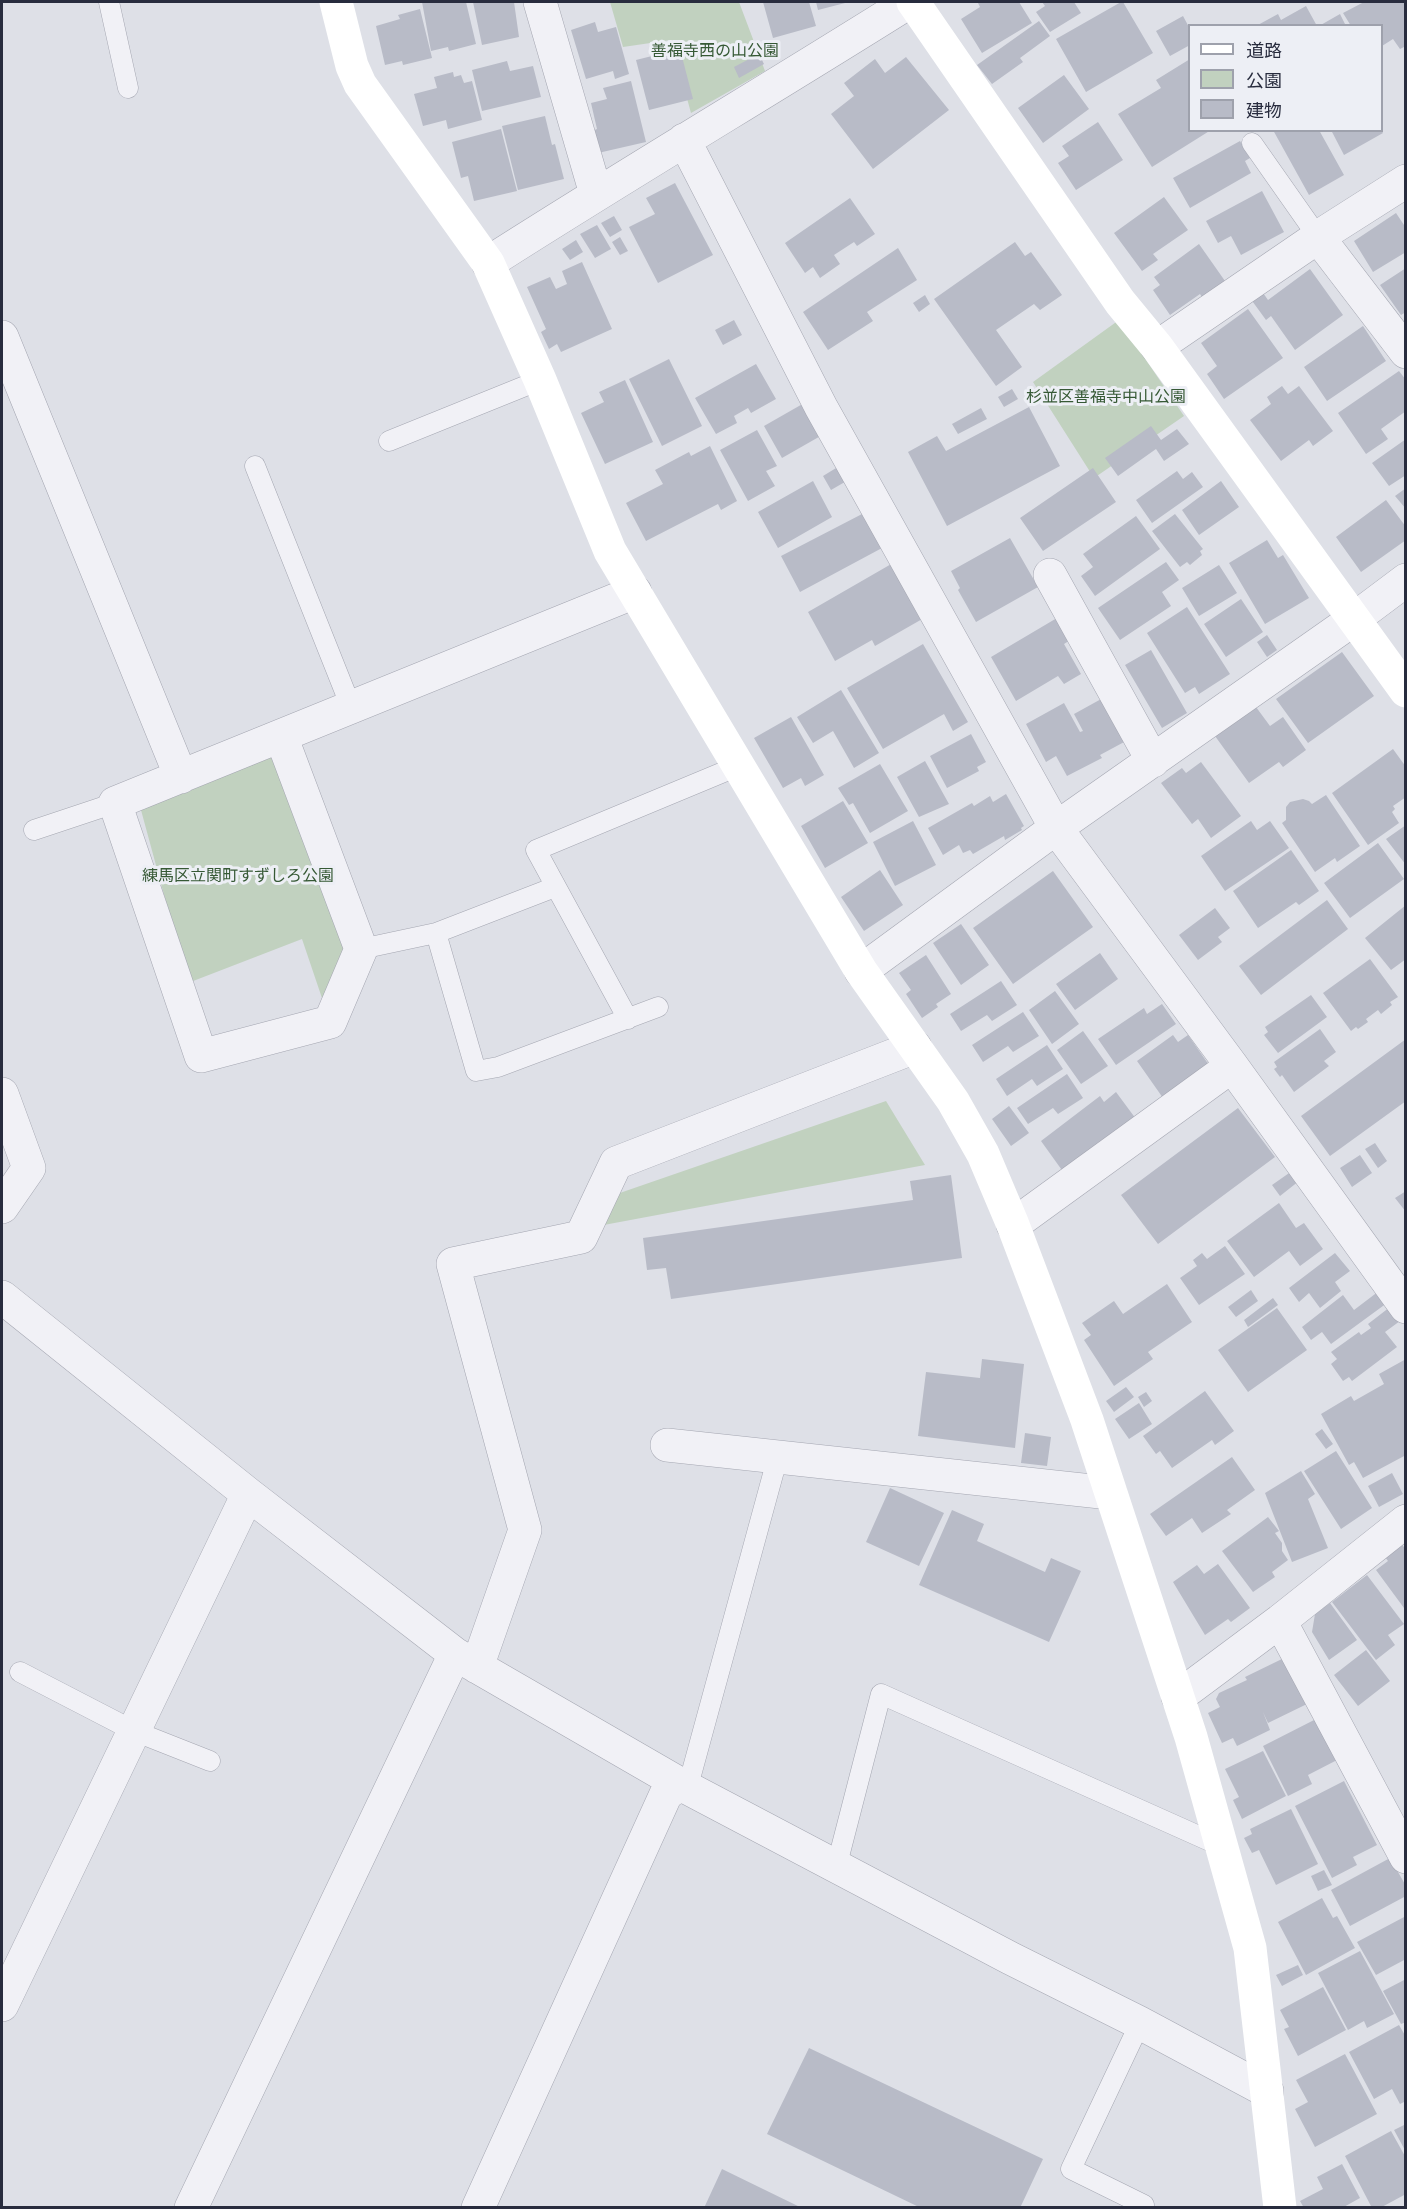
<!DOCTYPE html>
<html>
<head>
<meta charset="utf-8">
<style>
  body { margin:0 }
  #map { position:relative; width:1407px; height:2209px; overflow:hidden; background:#dee0e7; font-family:Inter,"Noto Sans JP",sans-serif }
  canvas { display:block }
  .frame { position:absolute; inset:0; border:3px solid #282c3e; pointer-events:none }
  .legend { position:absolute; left:1188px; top:24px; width:195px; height:108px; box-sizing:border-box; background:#edeff5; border:2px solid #9ea1ac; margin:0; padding:8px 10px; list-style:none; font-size:18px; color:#282c3e }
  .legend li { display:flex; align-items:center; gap:12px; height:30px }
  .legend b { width:30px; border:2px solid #9ea1ac }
</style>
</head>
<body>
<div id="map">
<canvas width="1407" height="2209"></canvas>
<div class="frame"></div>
<ul class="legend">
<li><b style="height:8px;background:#fff"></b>道路</li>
<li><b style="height:16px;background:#c1d1bf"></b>公園</li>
<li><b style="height:16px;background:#b8bbc7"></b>建物</li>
</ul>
</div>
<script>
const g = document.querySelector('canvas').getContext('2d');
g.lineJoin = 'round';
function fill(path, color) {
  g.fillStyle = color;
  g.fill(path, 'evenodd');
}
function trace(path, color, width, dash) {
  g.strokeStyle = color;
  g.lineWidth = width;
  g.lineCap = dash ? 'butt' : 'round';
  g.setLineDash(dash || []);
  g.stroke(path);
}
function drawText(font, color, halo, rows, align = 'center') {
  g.font = font + ' Inter,"Noto Sans JP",sans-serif';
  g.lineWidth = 6;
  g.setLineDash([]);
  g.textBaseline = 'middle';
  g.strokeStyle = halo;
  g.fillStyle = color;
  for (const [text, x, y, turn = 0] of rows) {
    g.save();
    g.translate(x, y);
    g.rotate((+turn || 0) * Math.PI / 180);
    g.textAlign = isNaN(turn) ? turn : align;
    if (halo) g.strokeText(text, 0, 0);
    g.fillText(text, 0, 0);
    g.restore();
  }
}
fill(new Path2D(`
  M610,2h129l26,69 -74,42 -20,-73 -48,7z
  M1119,320l65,96 -90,62 -61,-96z
  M273,755l76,192 -24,60 -23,-68 -114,44 -50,-184z
  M886,1101l39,64 -332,62 21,-32z`), '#c1d1bf');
fill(new Path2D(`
  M422,2h44l10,42 -27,7 -1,-4 -17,4z
  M473,2h41l5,35 -37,8z
  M763,2h46l7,24 -43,12z
  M816,2h33l-31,8z
  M980,2h39l13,21 -50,30 -21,-34 19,-12 -2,-4z
  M1042,2h32l7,11 -31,19 -14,-20 9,-6z
  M1121,2h2l30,51 -67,39 -30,-53z
  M1364,2h42v44l-6,3 -7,-10 -11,7v-20h-31l-8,-13z
  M1306,6l11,20h-61l22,-12 3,6z
  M420,9l12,49 -29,7 -1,-4 -17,4 -9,-39 24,-7 -2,-4z
  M1340,14l6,12h-27z
  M1183,16l7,13v16l-20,11 -14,-25z
  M1039,21l11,15 -30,22 3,4 -31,22 -15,-19z
  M595,22l3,10 18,-5 13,47 -14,5 -2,-8 -27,8 -15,-49z
  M680,49l13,50 -44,11 -13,-50z
  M759,54l5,10 -25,14 -5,-11z
  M906,57l43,53 -76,59 -42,-55 23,-18 -10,-13 31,-24 10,14z
  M1190,59v71h21l-59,37 -34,-53 43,-26 -5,-8z
  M507,61l3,10 23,-5 8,31 -59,14 -10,-41z
  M453,72l1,5 7,-2 3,8 8,-2 10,39 -34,9 -2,-9 -23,6 -9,-32 23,-6 -3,-11z
  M1064,75l25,34 -46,34 -25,-35z
  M631,81l15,61 -48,11 -6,-22 5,-2 -6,-26 16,-4 -4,-11z
  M545,116l7,29 3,-1 9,35 -46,11 -16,-64z
  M1098,122l25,38 -47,30 -18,-27 11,-7 -7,-10z
  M501,129l16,62 -43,10 -6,-25 -7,2 -9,-36z
  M1273,130h46l25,45 -35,20z
  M1331,130h50l2,3 -39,22z
  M1240,141l10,17 -5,3 6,12 -61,35 -17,-30z
  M675,183l38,72 -55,28 -29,-56 26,-13 -9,-16z
  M1262,191l22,41 -43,23 -10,-19 -13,7 -12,-22z
  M1164,197l24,33 -35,24 5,6 -16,11 -28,-38z
  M850,198l25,36 -18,12 -3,-4 -20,13 6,9 -20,14 -7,-11 -8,6 -20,-30z
  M1396,213l10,15v24l-33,20 -19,-31z
  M614,216l8,14 -12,7 -9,-14z
  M597,225l14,24 -16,9 -15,-24z
  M620,237l8,14 -8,4 -8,-13z
  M576,240l7,12 -13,8 -8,-11z
  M1015,242l10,14 6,-4 31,43 -22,15 -6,-6 -38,26 26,37 -26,19 -62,-87z
  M1199,244l26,37 -23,16 -2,-3 -30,21 -17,-25 7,-5 -6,-8z
  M898,248l19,32 -50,32 6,9 -45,29 -25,-38z
  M582,262l30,67 -51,23 -4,-8 -8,5 -8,-17 5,-3 -19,-42 23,-10 6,12 11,-5 -5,-13z
  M1406,268v44l-5,3 -21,-30z
  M1310,269l33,46 -48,35 -24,-34 -5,4 -16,-22 11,-8 7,10z
  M925,295l5,9 -11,8 -6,-9z
  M1248,309l35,49 -59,41 -17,-25 10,-8 -16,-23z
  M734,320l8,15 -19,10 -8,-15z
  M1363,326l23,35 -59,40 -23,-34z
  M669,359l33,67 -40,20 -33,-67z
  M756,364l20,35 -25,14 -3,-5 -14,8 3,7 -21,11 -21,-36z
  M1399,371l7,9v31l-25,18 7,10 -22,15 -28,-41z
  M625,380l28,62 -48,22 -24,-51 23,-11 -5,-10z
  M1282,386l6,8 11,-8 34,45 -20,15 -4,-6 -28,21 -31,-41 21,-16 -4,-7z
  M1012,389l6,10 -14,8 -6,-10z
  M806,402l18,32 -42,24 -18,-32z
  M1029,407l31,59 -113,60 -39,-74 29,-16 9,15z
  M981,408l6,11 -29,15 -6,-10z
  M1151,426l10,14 16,-11 12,15 -25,17 -8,-12 -38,27 -13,-18z
  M757,430l20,36 -11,5 9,15 -27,15 -28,-51z
  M1406,439v36l-17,11 -17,-23z
  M710,446l27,55 -16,9 -3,-6 -72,37 -20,-38 37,-19 -8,-14 34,-18 2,4z
  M841,465l9,14 -19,11 -8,-14z
  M1093,468l23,34 -73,49 -23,-33z
  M1177,471l6,8 9,-7 11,15 -51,36 -16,-23z
  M813,481l19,36 -54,31 -20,-36z
  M1221,481l18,26 -40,28 -17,-25z
  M1406,488v21l-11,-13z
  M1386,500l20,27v13l-45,32 -25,-35z
  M864,513l18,35 -82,44 -19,-36z
  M1175,514l28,35 -3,2 2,4 -12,10 -3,-3 -7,5 -28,-36z
  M1136,516l24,33 -65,47 -14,-20 12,-9 -10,-13z
  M1010,538l28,49 -62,35 -18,-32 2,-2 -9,-17z
  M1267,540l11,18 5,-3 26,43 -44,26 -36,-61z
  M1166,562l13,18 -17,12 9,14 -51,34 -22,-32z
  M893,563l31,55 -49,28 -3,-6 -37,21 -27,-49z
  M1219,565l18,28 -38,23 -17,-28z
  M1241,599l22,33 -37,25 -22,-33z
  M1187,607l43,67 -31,20 -4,-7 -10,6 -38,-60z
  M1062,615l13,22 -11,7 17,30 -17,10 -6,-8 -42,25 -25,-44z
  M1267,635l10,15 -10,7 -10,-15z
  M923,644l45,78 -15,9 -9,-17 -61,35 -36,-61z
  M1151,650l36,63 -25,15 -37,-63z
  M1342,652l32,44 -66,47 -32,-44z
  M841,690l38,63 -25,15 -21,-37 -20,12 -16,-26z
  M1103,698l23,43 -26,14 2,3 -35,18 -11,-20 -10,6 -20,-38 38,-21 16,29 3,-1 -9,-17z
  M1256,707l14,19 13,-9 23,33 -23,17 -4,-5 -30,21 -34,-47z
  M791,717l33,58 -19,11 -4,-8 -18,10 -29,-50z
  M971,734l15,28 -9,5 2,4 -32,17 -17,-32z
  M1393,749l13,18v30l-13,9 2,3 -3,3 7,11 -31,22 -36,-52z
  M925,761l24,43 -30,13 -22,-40z
  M1201,762l40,54 -30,22 -13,-19 -6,5 -31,-41 21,-15 4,5z
  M880,764l28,47 -38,22 -17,-30 -4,2 -11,-17z
  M1006,794l18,32 -3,2 1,2 -17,10 -1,-4 -31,18 -3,-4 -7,3 -4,-8 -16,10 -15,-27 44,-25 2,3 16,-10 3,6z
  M1326,795l34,51 -23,16 -2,-4 -20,14 -33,-49 4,-3v-13l4,-5 13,-3 6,2 3,3z
  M843,801l25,42 -43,25 -24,-42z
  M913,821l23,44 -41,21 -22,-44z
  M1251,821l6,9 13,-9 19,27 -64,43 -24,-35z
  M1406,825v40l-20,-26z
  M1378,843l26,36 -54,39 -26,-35z
  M1291,850l28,41 -20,14 -3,-3 -38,26 -25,-37z
  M880,870l23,35 -39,26 -23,-34z
  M1053,871l40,56 -80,57 -40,-56z
  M1327,900l21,29 -87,66 -22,-29z
  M1406,905v54l-15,11 -26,-32z
  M1215,908l15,20 -12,9 4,5 -24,18 -19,-25z
  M961,924l28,41 -28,20 -28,-42z
  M1100,953l18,26 -43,31 -19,-26z
  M926,955l25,39 -15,10 2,3 -16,11 -16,-24 5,-4 -12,-17z
  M1370,959l28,38 -8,5 2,3 -11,9 -3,-4 -12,9 2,3 -10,7 -2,-2 -5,4 -28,-38z
  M1001,981l16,24 -25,16 -5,-6 -26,16 -11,-17z
  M1055,991l24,33 -27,20 -23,-34z
  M1311,995l16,22 -49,36 -14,-18 4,-3 -3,-5z
  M1162,1004l14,20 -60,41 -18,-26 46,-31 3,6z
  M1023,1012l16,24 -26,16 -5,-6 -25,16 -11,-17z
  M1320,1029l16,23 -12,9 5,5 -35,26 -12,-17 -2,2 -6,-8 3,-2 -3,-5z
  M1083,1031l25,35 -27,18 -24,-34z
  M1173,1035l5,7 10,-7 21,30 -46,33 -26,-37z
  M1406,1039v62l-76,55 -29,-40z
  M1047,1045l16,24 -26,17 -5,-7 -25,17 -11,-17z
  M1067,1074l16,24 -25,16 -5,-6 -25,16 -11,-16z
  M1116,1092l20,27 -72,54 -23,-32 59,-45 4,6z
  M1009,1106l20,27 -18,13 -19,-27z
  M1238,1108l37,49 -117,87 -37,-49z
  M1375,1143l12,18 -9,7 -13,-19z
  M1360,1155l12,18 -20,14 -12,-19z
  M1292,1171l7,10 -19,15 -8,-11z
  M951,1175l11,83 -291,41 -5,-31 -19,2 -4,-32 270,-38 -3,-19z
  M1406,1191v21l-11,-14z
  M1279,1203l17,25 8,-5 19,26 -23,17 -11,-15 -35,26 -27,-36z
  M1225,1246l20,28 -46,31 -19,-27 17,-12 -4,-6 9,-7 5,6z
  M1335,1253l15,18 -15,11 6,9 -21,17 -11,-15 -10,9 -10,-14z
  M1167,1284l25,38 -44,30 5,7 -39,27 -30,-46 7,-5 -9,-12 32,-22 9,13z
  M1251,1290l7,11 -22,16 -8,-10z
  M1379,1291l8,12 -56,41 -9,-12 -11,8 -9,-13 41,-32 11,15z
  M1273,1298l5,7 -30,22 -4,-7z
  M1390,1307l10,14 -15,11 12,15 -45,34 -3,-4 -6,4 -12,-17 6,-5 -6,-7 28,-20 2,3 10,-7 -3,-4z
  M1277,1308l30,42 -59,42 -30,-42z
  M982,1359l42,5 -9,84 -97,-12 8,-64 54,6z
  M1406,1359v96l-43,23 -9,-16 -5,3 -28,-51 30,-18 3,5 30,-17 -5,-10z
  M1126,1387l8,10 -20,15 -8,-11z
  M1205,1391l29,40 -19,14 -3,-5 -40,28 -12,-17 -4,3 -13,-18z
  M1146,1392l6,9 -8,6 -6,-10z
  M1139,1403l13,21 -23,15 -14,-20z
  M1322,1429l11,15 -7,5 -11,-15z
  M1025,1433l26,4 -4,29 -26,-3z
  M1336,1451l36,57 -31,21 -37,-58z
  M1232,1457l23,33 -28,20 4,4 -29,19 -10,-15 -26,18 -16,-22z
  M1301,1471l14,23 -7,5 20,49 -36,14 -27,-69z
  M1392,1473l11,21 -24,13 -11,-21z
  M890,1488l54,25 -25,53 -53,-24z
  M952,1510l32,14 -7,17 68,31 6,-14 30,13 -32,71 -130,-57z
  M1268,1517l11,14 -4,2 7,10v8l6,9 -16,12 3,5 -22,15 -31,-41z
  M1402,1545l4,4 -2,59 -28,-38 12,-9 -3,-4z
  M1218,1564l32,44 -19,14 -3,-3 -23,16 -32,-53 24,-17 7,9z
  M1367,1575l37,49 -16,11 7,10 -19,15 -44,-58z
  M1330,1603l27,37 -28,20 -17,-28 3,-18z
  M1366,1650l24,31 -32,25 -24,-31z
  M1284,1658l23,46 -39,19 -5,-11 7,18 -33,16 -4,-8 -11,5 -14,-30 12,-6 -4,-8 3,-6 28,-13 -2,-3z
  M1318,1718l21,41 -31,16 4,9 -24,12 -25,-50z
  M1263,1751l23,45 -44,23 -9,-19 6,-3 -14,-28z
  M1344,1781l33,64 -24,12 4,8 -25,13 -37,-72z
  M1291,1809l27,55 -42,21 -17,-35 -7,3 -8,-15 8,-4 -2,-5z
  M1390,1858l16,28v10l-56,30 -19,-36z
  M1324,1870l8,15 -14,6 -7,-15z
  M1322,1898l11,20 4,-2 18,32 -49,27 -28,-53z
  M1406,1916v43l-30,16 -19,-33z
  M1360,1951l34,63 -27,14 -3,-7 -16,9 -30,-57z
  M1298,1965l5,10 -21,11 -6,-11z
  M1406,1979v43l-5,2 -18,-33z
  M1323,1987l23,43 -48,26 -14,-27 5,-2 -9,-17z
  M1399,2025l7,12v64l-6,3 -8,-15 -18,10 -25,-47z
  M809,2048l234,111 -23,49h-99l-154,-74z
  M1345,2054l32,60 -62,33 -20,-38 13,-7 -12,-22z
  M1406,2124v28l-12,-22z
  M1391,2131l15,27v36l-26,14h-8l-27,-52z
  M1342,2164l18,34 -18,10h-38l-4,-7 23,-12 -6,-12z
  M722,2169l80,39h-98z`), '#b8bbc7');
const lane = new Path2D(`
  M109,2l19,86
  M1252,143l66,94
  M389,441l151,-61
  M255,466l96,241
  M34,830l81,-27
  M436,933l40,138 22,-4 160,-60
  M361,949l75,-16 119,-46
  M628,1019l-92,-169 202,-84
  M20,1672l114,59 76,30
  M680,1784l11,-9 87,-319
  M836,1868l45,-174 340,152
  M1140,2023l-69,146 73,36 -1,3`);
const street = new Path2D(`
  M540,2l56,192
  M684,140l137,267 235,421 176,238 174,241
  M1318,237l88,115
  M488,263c139,-89 281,-173 421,-261
  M2,337l179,440
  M1157,347l161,-110 88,-56
  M1050,575l103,186
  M281,736l80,213 -31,73 -129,34 -86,-253 520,-211
  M861,971l195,-143 298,-209 52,-39
  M2,1094l27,74 -27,39
  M1013,1225l219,-159
  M2,1297l246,197 207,160 225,130 330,174 130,65 127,68
  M667,1445l443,48
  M1280,1621l126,236
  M477,1667l48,-137 -72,-266 128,-27 35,-74 299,-116
  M1178,1697l102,-76 126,-100
  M2,2005l246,-511
  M191,2208l264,-554
  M478,2208l188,-414 14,-10`);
trace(lane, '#a4a6b1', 21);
trace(street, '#a4a6b1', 34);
trace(lane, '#f1f1f6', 20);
trace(street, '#f1f1f6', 33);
trace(new Path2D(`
  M336,2l16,64 8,18 128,179 52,117 70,171 251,420 92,130 30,53 30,71 74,195 104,317 59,211 30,260
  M913,2l207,300 37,45 249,344`), '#fff', 33);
drawText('16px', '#365935', '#edeff5', [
  ["善福寺西の山公園",715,51],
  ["杉並区善福寺中山公園",1106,397],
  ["練馬区立関町すずしろ公園",238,876]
]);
</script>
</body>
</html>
